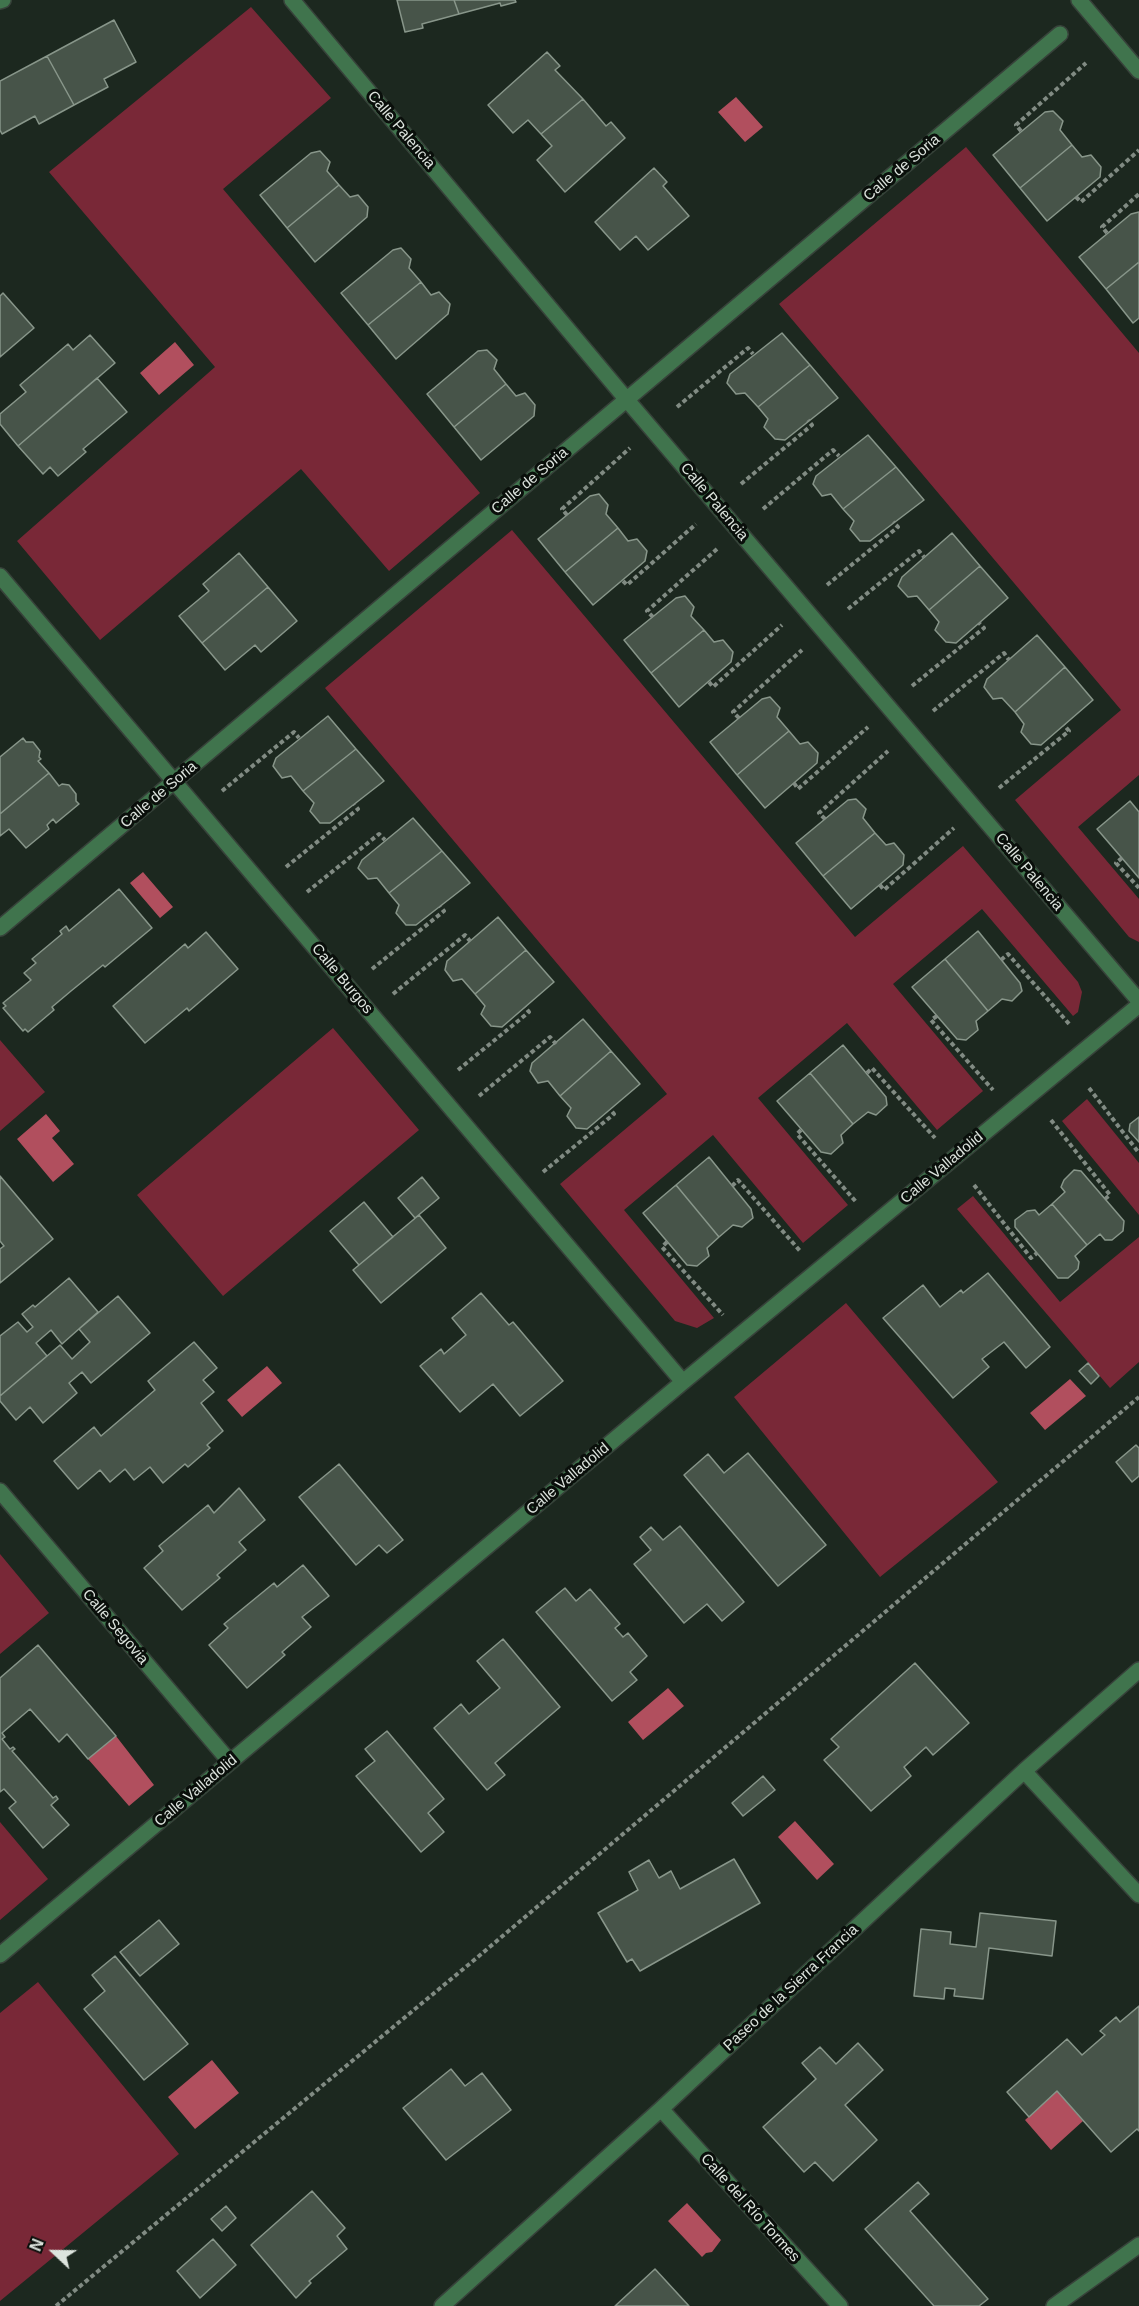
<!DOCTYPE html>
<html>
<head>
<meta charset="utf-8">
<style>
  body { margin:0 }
  #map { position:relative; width:1139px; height:2306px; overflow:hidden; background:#1c281f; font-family:Helvetica,sans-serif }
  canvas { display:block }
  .north { position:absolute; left:24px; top:2222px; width:60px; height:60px; -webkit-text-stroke:4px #0a0f0b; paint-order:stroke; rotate:292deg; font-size:16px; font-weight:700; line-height:24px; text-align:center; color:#dde4de }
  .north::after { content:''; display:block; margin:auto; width:21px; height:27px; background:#dde4de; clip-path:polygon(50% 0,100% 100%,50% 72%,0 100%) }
</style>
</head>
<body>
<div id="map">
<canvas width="1139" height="2306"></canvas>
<div class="north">N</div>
</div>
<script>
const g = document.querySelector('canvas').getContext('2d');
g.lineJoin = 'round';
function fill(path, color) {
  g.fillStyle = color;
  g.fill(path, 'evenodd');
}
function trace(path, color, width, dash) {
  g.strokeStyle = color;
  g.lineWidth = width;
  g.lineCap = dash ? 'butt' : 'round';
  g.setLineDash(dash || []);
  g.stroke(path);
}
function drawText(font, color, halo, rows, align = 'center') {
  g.font = font + ' Helvetica,sans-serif';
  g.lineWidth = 6;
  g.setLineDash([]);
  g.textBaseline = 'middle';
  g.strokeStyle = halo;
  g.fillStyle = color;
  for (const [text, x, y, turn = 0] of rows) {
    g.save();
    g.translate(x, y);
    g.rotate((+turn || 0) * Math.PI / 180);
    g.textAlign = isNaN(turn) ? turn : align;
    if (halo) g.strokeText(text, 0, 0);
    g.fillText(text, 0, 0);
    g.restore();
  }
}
fill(new Path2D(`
  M251,7l80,91 -108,91 257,304 -91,78 -88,-102 -201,171 -83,-99 198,-174 -166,-195z
  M966,147l173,206v422l-61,52 61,72v43l-10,-5 -114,-137 106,-90 -342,-406z
  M512,530l343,407 108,-91 115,136 4,10 -4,20 -5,4 -91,-107 -89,75 90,107 -46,39 -90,-107 -89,75 90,107 -45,38 -90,-108 -89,75 90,108 -17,10 -22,-7 -115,-137 107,-90 -342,-406z
  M333,1028l86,102 -196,166 -86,-101z
  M0,1040l45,52 -45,39z
  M1087,1099l52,64v52l-77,-94z
  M973,1196l87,106 79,-65v125l-29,26 -153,-179z
  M846,1303l152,179 -118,95 -146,-180z
  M0,1554l49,59 -49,41z
  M0,1822l48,57 -48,41z
  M38,1982l141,172 -179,147v-288z`), '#792837');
fill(new Path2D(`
  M736,97l27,30 -18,15 -27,-30z
  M175,342l19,23 -35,30 -19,-22z
  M143,872l30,35 -13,11 -30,-35z
  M46,1114l14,17 -8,7 22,26 -21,18 -36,-43z
  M267,1366l15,17 -40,34 -15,-17z
  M1070,1379l16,17 -41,34 -15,-17z
  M668,1688l16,18 -41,34 -15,-18z
  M116,1736l38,49 -25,21 -41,-47z
  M795,1821l39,43 -17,16 -39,-43z
  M212,2060l27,33 -44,36 -27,-32z
  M1057,2091l26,30 -32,29 -26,-30z
  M687,2203l34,37 -9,12 -6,1 -4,4 -34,-36z`), '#b14f5e');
const building = new Path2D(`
  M397,0h57l5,14 -37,10 1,4 -18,4z
  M454,0h61l1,2 -15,4 -1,-3 -41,11z
  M114,20l22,42 -32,17 4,8 -34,18 -27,-49z
  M547,52l13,14 -5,4 28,29 -42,35 -13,-14 -15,13 -25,-28z
  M47,56l27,49 -35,19 -4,-8 -33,18 -2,-4v-49z
  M583,99l23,27 5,-4 14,16 -60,54 -28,-32 15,-14 -11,-12z
  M1053,111l10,10 -3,9 12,15 -52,43 -27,-33 52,-43z
  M1072,145l10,12 9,-2 10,12 -1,10 -53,44 -27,-33z
  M320,151l10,11 -3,9 12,14 -52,43 -27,-33 51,-42z
  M654,168l13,14 -4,4 26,30 -41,34 -12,-14 -16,14 -25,-28z
  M339,185l11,12 8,-2 10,12 -1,10 -52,45 -28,-34z
  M1139,212v50l-33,27 -27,-32 52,-43z
  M401,248l10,11 -2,9 12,14 -53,43 -27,-32 52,-43z
  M1139,262v56l-6,5 -27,-34z
  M421,282l10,13 8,-3 11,12 -2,10 -52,45 -28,-34z
  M3,293l31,35 -34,29v-61z
  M782,333l28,32 -52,42 -13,-14 -9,1 -9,-11 3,-9z
  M90,335l25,28 -97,83 -18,-22v-10l26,-22 -6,-7 48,-41 5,6z
  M487,350l10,10 -3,9 12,15 -52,43 -27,-33 51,-43z
  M810,365l28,33 -53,42 -10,-1 -11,-12 4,-8 -10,-12z
  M97,378l30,34 -44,37 3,3 -28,24 -8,-9 -7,7 -25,-28z
  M506,384l10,12 9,-3 10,12 -1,11 -53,44 -27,-33z
  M868,435l28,32 -53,42 -12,-15 -9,2 -9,-12 3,-8z
  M896,467l28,33 -54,41h-10l-10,-12 4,-8 -11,-12z
  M599,494l9,11 -2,9 12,14 -53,44 -27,-33 52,-43z
  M618,528l10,13 9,-2 10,12 -2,10 -52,44 -28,-33z
  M952,533l28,33 -51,44 -12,-14 -9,1 -10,-11 4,-9z
  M239,553l29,34 -66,56 -23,-27 30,-25 -6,-7z
  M980,566l28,32 -52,45 -10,-1 -11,-12 4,-8 -10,-12z
  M268,587l29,34 -36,31 -6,-7 -30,25 -23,-27z
  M685,596l9,11 -3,9 13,14 -53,43 -27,-33 52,-42z
  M704,630l10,12 9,-2 10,12 -2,10 -52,45 -28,-34z
  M1037,635l28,32 -50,45 -13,-14 -9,1 -9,-12 3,-8z
  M1065,667l28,33 -52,45 -10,-1 -10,-12 3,-8 -9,-12z
  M770,697l10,11 -3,9 12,14 -52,44 -27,-33 52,-43z
  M328,716l28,33 -53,42 -12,-15 -9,2 -9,-12 3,-8z
  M789,731l11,13 8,-2 10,11 -1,10 -52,45 -28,-33z
  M23,738l3,4h7l7,9 -1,6 2,2 -3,2 11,12 -49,41v-57z
  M356,749l28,32 -54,42h-10l-10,-12 4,-8 -11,-12z
  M49,773l10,13 3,-2 7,1 7,9v7l3,3 -23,19 -3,-4 -6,6 2,4 -23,19 -17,-19 -9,7v-22z
  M856,799l10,10 -3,9 12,15 -52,43 -27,-33 52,-43z
  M1130,801l9,11v66l-42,-49z
  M413,818l29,33 -53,42 -12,-15 -9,1 -10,-11 4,-8z
  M875,833l11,12 8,-2 10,12 -1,10 -52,44 -28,-33z
  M442,851l28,32 -54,42h-10l-10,-12 3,-8 -10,-12z
  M119,889l33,39 -47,39 -2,-2 -32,26 -19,16 2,3 -26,22 -3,-3 -2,2 -20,-23 3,-2 -3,-3 28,-23 -7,-7 12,-10 -4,-4 30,-25 -2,-3 6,-5 3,5z
  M498,917l28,33 -51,44 -13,-15 -9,2 -8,-11 2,-9z
  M978,931l42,52 2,8 -10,10 -10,-2 -14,12 -43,-52z
  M206,932l32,37 -49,42 -2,-3 -42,35 -32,-37 72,-62 3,4z
  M526,950l28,32 -52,45 -11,-1 -10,-12 4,-8 -10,-12z
  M945,959l43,52 -12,10 2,9 -12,10 -9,-1 -45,-52z
  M583,1019l28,32 -51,45 -12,-15 -10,2 -8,-12 2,-8z
  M843,1045l43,52 1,8 -11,10 -8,-3 -15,12 -43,-51z
  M611,1051l29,33 -53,45 -11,-1 -9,-12 4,-8 -11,-12z
  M810,1073l43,51 -12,11 2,8 -12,11 -10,-2 -44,-51z
  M1139,1117v25l-10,-11 1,-7z
  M709,1157l42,52 2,9 -11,9 -9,-2 -14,12 -43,-52z
  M1074,1170l7,1 43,50 -1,10 -11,9h-7l-5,-6 -13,11 -35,-41 13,-12 -4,-5 3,-7z
  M0,1176l53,63 -53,44v-34l4,-3 -4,-5z
  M422,1177l17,21 -24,20 -17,-20z
  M676,1185l43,52 -12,11 2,8 -12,10 -10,-1 -44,-52z
  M364,1202l29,35 -34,28 -29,-34z
  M1052,1204l35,41 -12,11 4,6 -1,7 -10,9h-10l-43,-51v-7l12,-9 8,-1 4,5z
  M419,1215l27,33 -65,55 -28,-33z
  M988,1273l62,74 -24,21 -22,-26 -22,17 7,8 -36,31 -70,-80 40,-33 17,22 21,-17 2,3z
  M69,1278l29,34 -36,32 -11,-14 -15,13 11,13 -47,40v-60l18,-14 9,10 6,-5 -11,-13 11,-9 2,2z
  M481,1293l28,32 4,-3 50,59 -43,35 -27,-32 -33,28 -40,-46 21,-17 3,5 22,-19 -14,-17z
  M118,1296l32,37 -59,50 -9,-11 -13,11 8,10 -34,30 -13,-16 -14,13 -16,-19v-5l60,-51 12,14 18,-17 -11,-13z
  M194,1342l23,26 -14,12 11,12 -13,11 22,28 -16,14 3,3 -22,19 -3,-3 -22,19 -13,-16 -16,13 -9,-11 -15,13 -10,-12 -22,19 -24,-28 40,-34 7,9 54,-46 -7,-9z
  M1088,1363l11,13 -8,8 -12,-13z
  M1136,1445l3,3v28l-7,6 -16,-20z
  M748,1453l78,92 -48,41 -94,-111 24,-21 16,19z
  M339,1464l64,76 -16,13 -8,-8 -23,20 -57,-68z
  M239,1488l26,32 -26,22 7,8 -29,25 3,3 -38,32 -38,-42 19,-17 -4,-5 49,-41 6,8z
  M680,1526l64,76 -22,19 -15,-17 -23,19 -50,-59 17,-14 -11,-13 11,-10 12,13z
  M303,1565l26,31 -27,21 9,10 -29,25 3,3 -38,33 -38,-43 19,-17 -4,-4 50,-41 3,4z
  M565,1588l11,13 14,-12 30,35 -5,4 8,9 5,-4 19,23 -17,16 7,8 -25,21 -76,-89z
  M503,1639l57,68 -65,56 10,12 -18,15 -53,-62 27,-24 8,10 31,-26 -23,-27z
  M38,1645l78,91 -28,23 -21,-25 -8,8 -29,-33 -28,24 3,4 -3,2 8,10 3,-2 2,2 -3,2 41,47 3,-2 2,3 -7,6 18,20 -26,23 -34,-40 7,-6 -12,-13 -4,3v-114z
  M915,1663l54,60 -36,32 -7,-8 -22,20 7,9 -40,35 -47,-51 15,-13 -8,-8z
  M387,1731l57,68 -16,14 16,19 -23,20 -65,-76 19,-15 -10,-12z
  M763,1776l12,14 -32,26 -11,-13z
  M734,1859l26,44 -120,68 -8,-12 -5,3 -29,-49 40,-23 -9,-18 20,-12 10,18 12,-7 9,18z
  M980,1913l76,8 -4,35 -63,-8 -6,51 -29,-3 1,-7 -10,-1 -1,11 -30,-3 7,-67 30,3 -1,12 26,3z
  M159,1920l20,24 -39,32 -20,-24z
  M115,1956l73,88 -44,36 -60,-71 21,-18 -13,-16z
  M1139,2006v125l-2,-2 -26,23 -54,-61 -28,26 -22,-25 60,-53 15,16 23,-20 -5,-4 16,-14 4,5z
  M858,2043l25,27 -38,35 32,35 -44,41 -18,-19 -11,10 -41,-45 53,-48 -14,-16 18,-16 16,17z
  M451,2069l14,17 17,-13 29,37 -65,50 -43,-52z
  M918,2182l11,12 -19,17 78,88 -9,7h-45l-69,-77z
  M312,2191l33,37 -8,8 10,13 -38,32 2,2 -15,15 -45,-53z
  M226,2206l10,12 -14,13 -11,-12z
  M213,2239l23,26 -36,33 -23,-27z
  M655,2269l34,37h-74z`);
fill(building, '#475449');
trace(building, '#88968a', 1.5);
const minor = new Path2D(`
  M292,0l335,400 512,601
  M1079,0l60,71
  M0,1l3,-1
  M0,576l683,806
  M0,928l1060,-894
  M0,1491l230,271
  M1024,1771l115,124
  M0,1955l683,-573 456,-377
  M661,2109l179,197
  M442,2306l219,-197 363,-338 115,-101
  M1054,2306l85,-61`);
trace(minor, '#37423a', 18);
trace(new Path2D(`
  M1021,131l-5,-6 70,-62
  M1076,197l5,5 58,-52
  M1107,233l-5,-6 37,-33
  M677,407l71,-59 5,6
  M741,484l71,-59 -4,-5
  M763,509l70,-59 6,6
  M567,515l-5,-6 68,-61
  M623,581l4,4 69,-61
  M827,585l71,-58 -5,-5
  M848,609l71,-58 5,6
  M653,617l-6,-6 70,-62
  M709,682l4,5 69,-62
  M912,686l72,-58 -5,-5
  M933,711l71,-58 5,7
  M739,718l-6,-6 69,-62
  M794,783l4,6 70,-62
  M999,788l70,-57 -5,-6
  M222,791l72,-59 5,6
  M825,819l-6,-6 69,-62
  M1122,858l-6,5 23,25
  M286,867l72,-58 -4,-5
  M880,885l4,5 70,-62
  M307,892l72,-58 6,6
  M1001,960l7,-6 62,71
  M372,969l72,-58 -4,-5
  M393,994l72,-59 5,6
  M937,1016l-6,4 62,70
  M458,1070l71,-58 -4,-5
  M867,1073l5,-5 63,70
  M1089,1088l50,65
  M479,1096l71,-59 6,7
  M1051,1120l59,75 -5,4
  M801,1130l-4,4 60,69
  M543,1172l71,-58 -4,-5
  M974,1185l57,73 6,-5
  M732,1186l6,-6 62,71
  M667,1242l-5,5 61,68
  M56,2306l423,-350 660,-559`), '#818b83', 4, [4.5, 3]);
trace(minor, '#40744d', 15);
drawText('15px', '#dde4de', '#0a0f0b', [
  ["Calle Palencia",401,130,50],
  ["Calle de Soria",902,168,-40],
  ["Calle de Soria",530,481,-40],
  ["Calle Palencia",714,502,50],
  ["Calle de Soria",159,795,-40],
  ["Calle Palencia",1029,872,50],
  ["Calle Burgos",342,979,50],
  ["Calle Valladolid",942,1168,-40],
  ["Calle Valladolid",568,1479,-40],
  ["Calle Segovia",115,1627,50],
  ["Calle Valladolid",196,1791,-40],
  ["Paseo de la Sierra Francia",791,1988,-43],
  ["Calle del Río Tormes",750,2208,48]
]);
</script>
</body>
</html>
